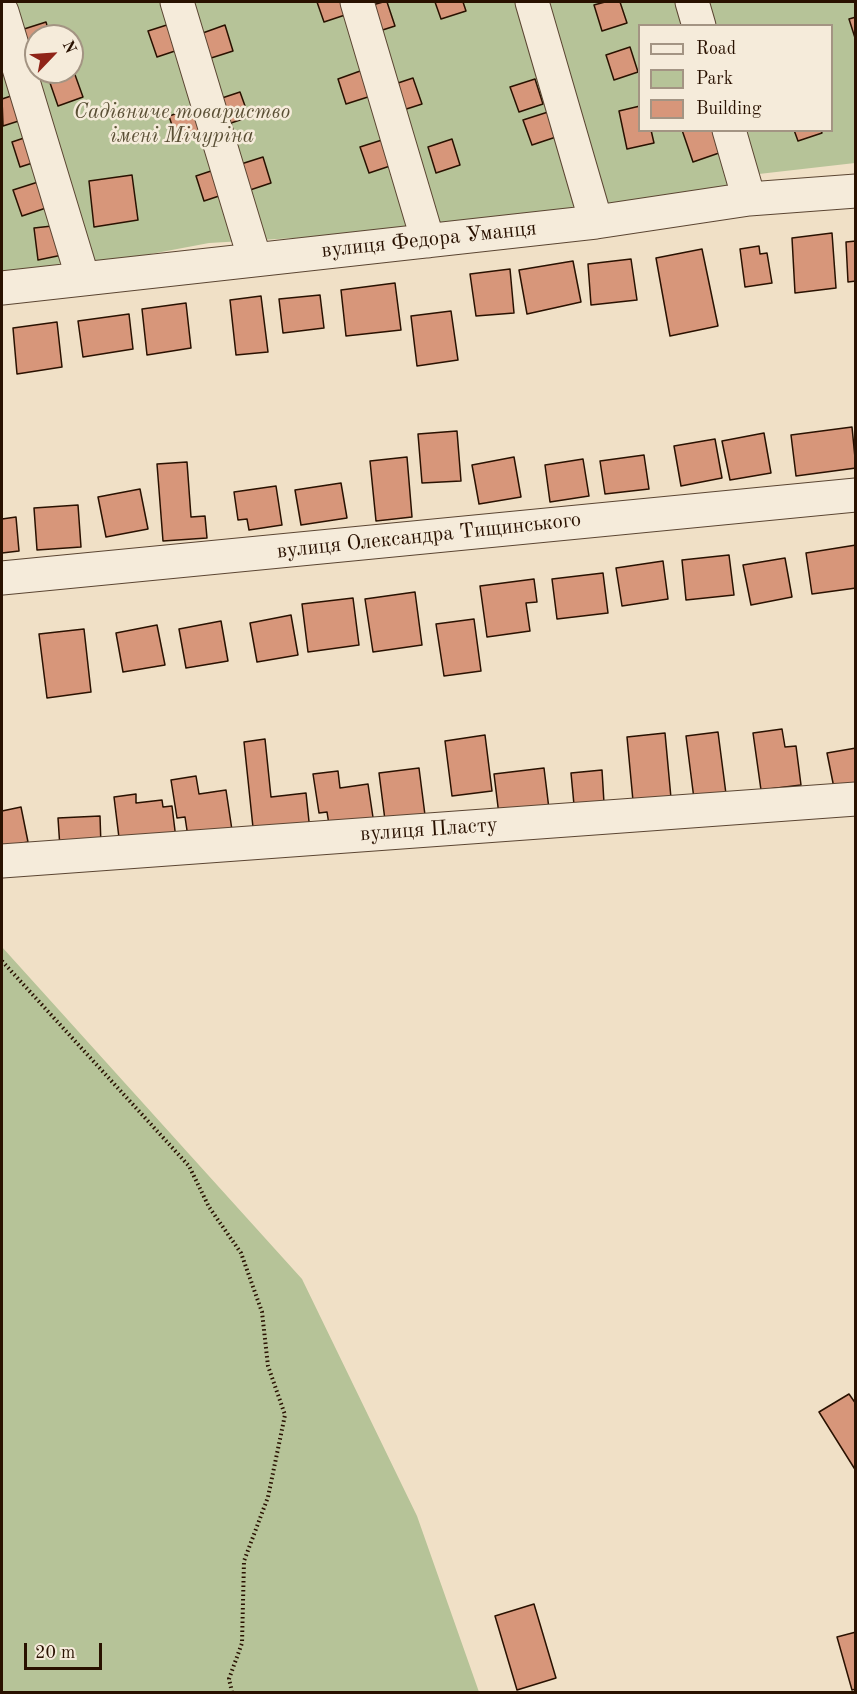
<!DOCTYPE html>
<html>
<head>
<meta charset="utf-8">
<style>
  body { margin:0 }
  #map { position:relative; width:857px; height:1694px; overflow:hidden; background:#f0e0c6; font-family:"Old Standard TT",serif }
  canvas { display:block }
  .frame { position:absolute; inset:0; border:3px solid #291100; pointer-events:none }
  .legend { position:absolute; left:638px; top:24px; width:195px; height:108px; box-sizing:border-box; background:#f5ebda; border:2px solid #a39483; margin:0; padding:8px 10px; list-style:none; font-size:18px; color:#291100 }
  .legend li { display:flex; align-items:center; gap:12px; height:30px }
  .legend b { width:30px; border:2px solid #a39483 }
  .north { position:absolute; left:24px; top:24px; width:60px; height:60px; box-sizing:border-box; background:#f5ebda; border:2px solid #a39483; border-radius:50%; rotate:65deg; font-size:16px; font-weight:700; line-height:24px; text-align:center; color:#291100 }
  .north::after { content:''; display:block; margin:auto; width:21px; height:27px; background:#8f2418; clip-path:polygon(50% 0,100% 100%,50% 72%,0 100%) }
  .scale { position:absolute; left:24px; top:1643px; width:78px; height:27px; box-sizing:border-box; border:3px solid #291100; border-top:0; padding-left:8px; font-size:18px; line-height:21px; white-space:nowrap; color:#291100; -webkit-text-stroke:4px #f5ebda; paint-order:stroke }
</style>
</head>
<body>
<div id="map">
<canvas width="857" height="1694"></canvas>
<div class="frame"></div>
<ul class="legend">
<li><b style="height:8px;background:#f5ebda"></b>Road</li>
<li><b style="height:16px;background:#b6c398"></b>Park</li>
<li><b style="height:16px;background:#d7967a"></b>Building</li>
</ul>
<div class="north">N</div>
<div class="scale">20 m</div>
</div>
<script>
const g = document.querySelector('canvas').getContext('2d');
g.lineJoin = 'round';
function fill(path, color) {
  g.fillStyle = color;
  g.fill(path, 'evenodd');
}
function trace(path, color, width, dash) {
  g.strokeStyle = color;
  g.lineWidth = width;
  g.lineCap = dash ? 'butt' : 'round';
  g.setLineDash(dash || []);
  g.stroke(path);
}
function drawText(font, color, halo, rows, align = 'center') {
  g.font = font + ' "Old Standard TT",serif';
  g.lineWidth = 5;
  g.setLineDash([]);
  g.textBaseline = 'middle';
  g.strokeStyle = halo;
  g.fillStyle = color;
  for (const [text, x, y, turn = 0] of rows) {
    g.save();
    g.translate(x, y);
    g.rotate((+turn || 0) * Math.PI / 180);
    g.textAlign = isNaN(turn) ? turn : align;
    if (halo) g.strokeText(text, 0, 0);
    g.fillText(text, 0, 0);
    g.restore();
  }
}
fill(new Path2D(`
  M2,2h853v161l-105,12 -18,22 -283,32 -240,14 -207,39zM640,26h192v104h-192zM36,36h36v36h-36z
  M2,947l300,332 115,237 62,176h-477z`), '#b6c398');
const building = new Path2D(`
  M317,2h27l4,12 -24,8z
  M383,2h4l8,24 -25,8 -8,-26z
  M435,2h28l3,9 -25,8z
  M605,2h15l7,21 -25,8 -8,-26z
  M856,17v24l-7,-22z
  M46,22l4,14h-14v18l-7,2 -8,-26z
  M173,23l8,26 -24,8 -9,-26z
  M225,25l8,26 -25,8 -8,-25z
  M630,47l8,25 -24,8 -8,-25z
  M363,70l8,26 -25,8 -8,-25z
  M74,72l9,25 -25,9 -9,-26z
  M413,78l9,26 -25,8 -8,-26z
  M535,79l8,25 -24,8 -9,-25z
  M240,92l9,25 -24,8 -9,-25z
  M20,93l8,25 -25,8 -1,-27z
  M640,106v24h11l3,13 -27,6 -8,-38z
  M193,108l9,25 -25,8 -8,-25z
  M548,112l8,25 -24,8 -9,-25z
  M682,130h40l3,10 -9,3 3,10 -26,9z
  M794,130h27l1,3 -24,8z
  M36,134l9,25 -25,8 -8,-25z
  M385,139l8,26 -24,8 -9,-26z
  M452,139l8,26 -24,8 -8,-26z
  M263,157l8,26 -24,8 -9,-26z
  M220,168l8,25 -24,8 -8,-25z
  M132,175l6,45 -44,7 -5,-46z
  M38,182l8,26 -24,8 -9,-26z
  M61,225l6,29 -29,6 -4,-32z
  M832,233l4,55 -41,5 -3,-55z
  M856,241v40l-8,1 -2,-40z
  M759,246l1,8 7,-1 5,30 -27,4 -5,-38z
  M702,249l16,77 -48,10 -14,-78z
  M631,259l6,41 -46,5 -3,-41z
  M573,261l8,41 -54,12 -8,-44z
  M510,269l4,44 -38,3 -6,-42z
  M395,283l6,47 -55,6 -5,-46z
  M320,295l4,33 -41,5 -4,-34z
  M261,296l7,56 -32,3 -6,-55z
  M186,303l5,45 -44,7 -5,-46z
  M451,311l7,49 -41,6 -6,-50z
  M129,314l4,35 -50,8 -5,-36z
  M57,322l5,45 -45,7 -4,-46z
  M852,427l4,41 -60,8 -5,-41z
  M457,431l4,50 -39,2 -4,-49z
  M764,433l7,40 -41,7 -8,-39z
  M715,439l7,39 -41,8 -7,-40z
  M644,455l5,34 -44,5 -5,-33z
  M407,457l5,60 -36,4 -6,-60z
  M514,457l7,40 -42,7 -7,-39z
  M583,459l6,37 -39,6 -5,-37z
  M187,462l4,55 14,-1 2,22 -44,3 -6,-77z
  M341,483l6,35 -46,7 -6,-35z
  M276,486l6,39 -33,5 -2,-11 -9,1 -4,-28z
  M140,489l8,40 -42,8 -8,-40z
  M78,505l3,42 -44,3 -3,-42z
  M16,517l3,34 -17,2v-34z
  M856,545v43l-44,6 -6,-41z
  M729,555l5,40 -48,5 -4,-40z
  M785,558l7,39 -41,8 -8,-40z
  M663,561l5,38 -46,7 -6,-38z
  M603,573l5,40 -51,6 -5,-40z
  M534,579l3,23 -11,1 4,28 -43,6 -7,-51z
  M415,592l7,53 -49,7 -8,-53z
  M353,598l6,47 -51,7 -6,-48z
  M291,615l7,40 -41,7 -7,-39z
  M474,619l7,52 -37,5 -8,-52z
  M221,621l7,40 -42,7 -7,-39z
  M157,625l8,40 -42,7 -7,-39z
  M84,629l7,63 -44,6 -8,-64z
  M782,729l3,18 11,-1 5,39 -40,5 -8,-57z
  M718,732l8,62 -32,5 -8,-63z
  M665,733l6,65 -38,3 -6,-64z
  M485,735l7,56 -40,5 -7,-55z
  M265,739l6,58 35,-4 4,38 -56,6 -10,-95z
  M856,748v41l-21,4 -8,-40z
  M419,768l7,55 -40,5 -7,-55z
  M544,768l5,41 -50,6 -5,-41z
  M602,770l2,33 -30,2 -3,-32z
  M338,771l2,17 28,-4 6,40 -44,7 -3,-19 -8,1 -6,-39z
  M196,776l3,18 27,-4 6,40 -44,7 -3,-20 -8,1 -6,-38z
  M136,794v9l26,-3 1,7 9,-1 4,33 -56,7 -6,-49z
  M21,807l7,35 -26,5v-36z
  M100,816l1,30 -41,2 -2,-30z
  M849,1394l7,10v67l-37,-59z
  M534,1604l22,74 -39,12 -22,-74z
  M856,1632v57l-4,1 -15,-53z`);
fill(building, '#d7967a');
trace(building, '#291100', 1.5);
const minor = new Path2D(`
  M177,2l78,258
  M357,2l71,239
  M532,2l64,220
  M692,2l7,24
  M2,12l81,267
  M729,130l20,69
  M2,288l594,-66 153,-23 107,-8
  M2,578l854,-83
  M2,861l854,-62`);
trace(minor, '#5b4532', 35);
trace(new Path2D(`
  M2,961l187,205 20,41 32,46 21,59 6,54 17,49 -17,82 -24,64 -2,82 -13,36 3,13`), '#291100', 4, [1.5, 3]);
trace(minor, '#f5ebda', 33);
drawText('italic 21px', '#5a4f35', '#f5ebda', [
  ["Садівниче товариство",182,112],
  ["імені Мічуріна",182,136]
]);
drawText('21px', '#291100', '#f5ebda', [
  ["вулиця Федора Уманця",429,240,-6],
  ["вулиця Олександра Тищинського",429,536,-6],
  ["вулиця Пласту",429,830,-4]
]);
</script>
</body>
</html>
